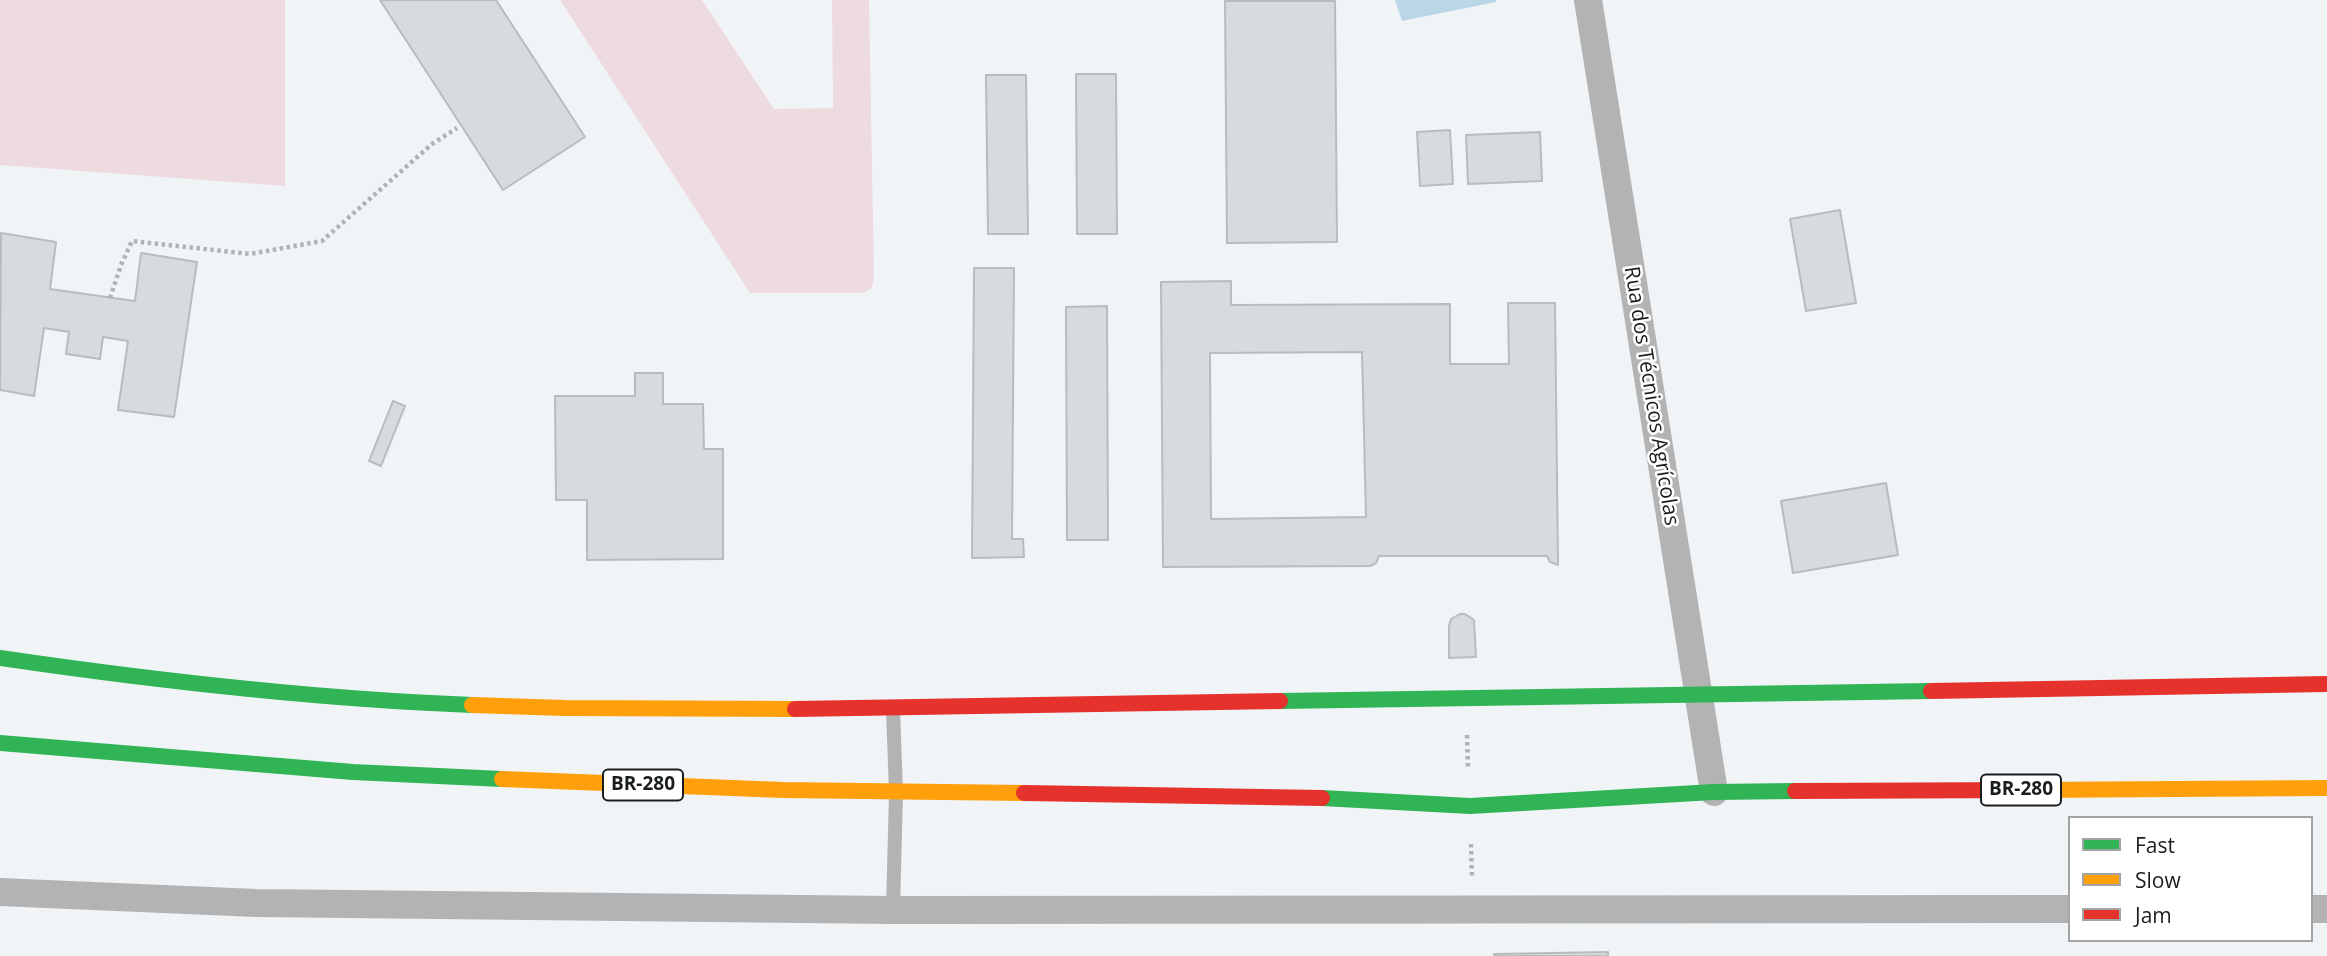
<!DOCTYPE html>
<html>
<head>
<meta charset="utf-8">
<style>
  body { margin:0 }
  #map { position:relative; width:2327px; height:956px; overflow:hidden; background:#f0f4f7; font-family:"Open Sans",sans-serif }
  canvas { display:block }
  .legend { position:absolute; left:2068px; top:816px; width:245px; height:126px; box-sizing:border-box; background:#fff; border:2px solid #a3a5a5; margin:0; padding:9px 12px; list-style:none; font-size:21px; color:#1a1d1e }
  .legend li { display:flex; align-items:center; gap:14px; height:35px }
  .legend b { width:35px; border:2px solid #a3a5a5 }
</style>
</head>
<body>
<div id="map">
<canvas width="2327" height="956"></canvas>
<ul class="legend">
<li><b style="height:9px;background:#30b455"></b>Fast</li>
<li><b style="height:9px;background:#ff9f0a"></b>Slow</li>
<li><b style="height:9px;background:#e5322d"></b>Jam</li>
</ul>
</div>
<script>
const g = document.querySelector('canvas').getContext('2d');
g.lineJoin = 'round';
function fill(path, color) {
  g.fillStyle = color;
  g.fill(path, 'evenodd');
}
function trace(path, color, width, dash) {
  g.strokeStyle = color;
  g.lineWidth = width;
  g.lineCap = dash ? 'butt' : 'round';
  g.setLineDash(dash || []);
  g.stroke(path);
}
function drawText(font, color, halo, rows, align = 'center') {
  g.font = font + ' "Open Sans",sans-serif';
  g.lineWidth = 5;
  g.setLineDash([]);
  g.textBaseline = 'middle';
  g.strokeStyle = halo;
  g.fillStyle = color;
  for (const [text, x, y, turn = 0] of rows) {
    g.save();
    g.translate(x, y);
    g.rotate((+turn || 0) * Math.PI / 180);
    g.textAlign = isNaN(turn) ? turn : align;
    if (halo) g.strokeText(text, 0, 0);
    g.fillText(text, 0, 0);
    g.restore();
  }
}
fill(new Path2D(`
  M0,0h285v186l-285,-21z
  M560,0h142l72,109 59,-1 -1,-108h37l5,277 -2,11 -9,5h-113z`), '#eedbdf');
fill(new Path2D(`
  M1395,0h101v2l-94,19z`), '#bad7e8');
const building = new Path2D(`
  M380,0h116l89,137 -82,53z
  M1225,1h110l2,241 -110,1z
  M1076,74h40l1,160h-40z
  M986,75h40l2,159h-40z
  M1450,130l3,54 -33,2 -3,-54z
  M1540,132l2,49 -74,3 -2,-49z
  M1840,210l16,93 -50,8 -16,-92z
  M1,233l55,9 -6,47 85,12 6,-48 56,9 -23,155 -56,-7 10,-69 -25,-4 -3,22 -34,-5 3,-22 -25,-4 -10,68 -34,-6z
  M974,268h40l-2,271h11l1,18 -52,1z
  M1231,281v24l219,-1v60h59l-1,-61h47l3,262 -8,-3 -3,-6h-168l-3,7 -6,3 -207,1 -2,-285zM1362,352l4,165 -155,2 -1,-166z
  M1107,306l1,234h-41l-1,-233z
  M635,373h28v31h40l1,45h19v110l-136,1v-60h-31l-1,-104h80z
  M393,401l12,5 -24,60 -12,-5z
  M1886,483l12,72 -105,18 -12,-72z
  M1460,614h5l9,6 2,37 -27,1v-32l2,-7z
  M1608,952v4h-114v-2z`);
fill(building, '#d7dbdd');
trace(building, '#b9bcbe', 2);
trace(new Path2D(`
  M110,298l11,-33 11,-24 118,13 72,-13 110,-97 25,-16
  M1467,735l1,33
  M1471,844l1,33`), '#b1b3b3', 4.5, [3.5, 3.5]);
trace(new Path2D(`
  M893,710l3,83 -3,117`), '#b3b3b3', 14);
trace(new Path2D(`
  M1588,0l126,792
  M0,892l256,11 637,7 1177,-1
  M2311,909h16`), '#b3b3b3', 28);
trace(new Path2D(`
  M0,658c157,23 313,41 472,47
  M1280,701l651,-10
  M0,743l353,29 149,7
  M1322,798l148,8 244,-14 81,-1`), '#30b455', 16);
trace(new Path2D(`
  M472,705l93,3 230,1
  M502,779l281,11 241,3
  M2028,790l299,-2`), '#ff9f0a', 16);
trace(new Path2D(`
  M1931,691l396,-7
  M795,709l485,-8
  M1795,791l233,-1
  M1024,793l298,5`), '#e5322d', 16);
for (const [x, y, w] of [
  [643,785,80],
  [2021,790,80]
]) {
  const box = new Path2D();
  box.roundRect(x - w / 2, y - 15.5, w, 31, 5);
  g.fillStyle = '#fff';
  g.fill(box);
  trace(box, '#1a1d1e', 2);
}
drawText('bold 19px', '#1a1d1e', null, [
  ["BR-280",643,785],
  ["BR-280",2021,790]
]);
drawText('21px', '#1a1d1e', '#fff', [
  ["Rua dos Técnicos Agrícolas",1651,396,81]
]);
</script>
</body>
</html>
